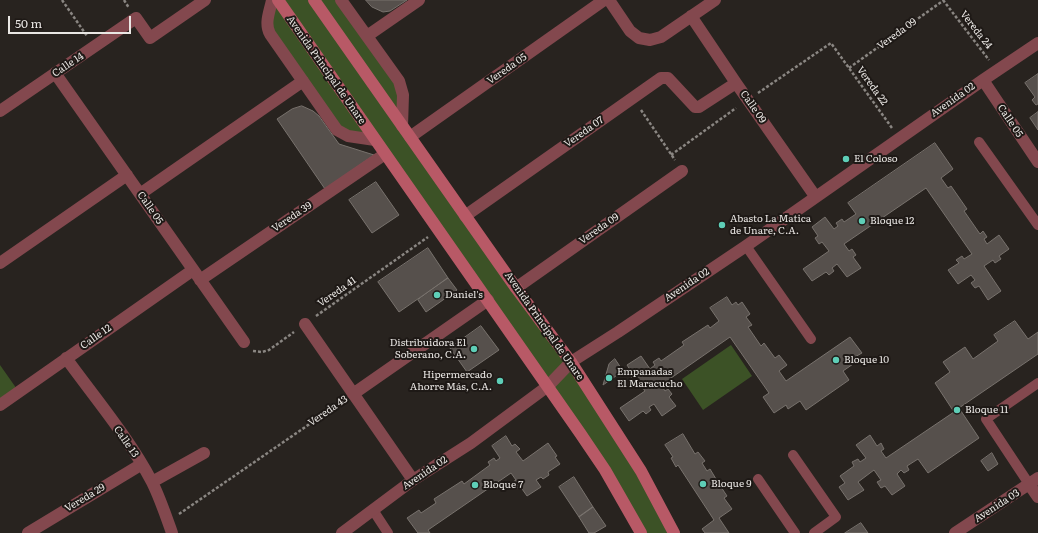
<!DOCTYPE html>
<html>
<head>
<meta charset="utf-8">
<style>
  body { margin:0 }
  #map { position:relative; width:1038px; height:533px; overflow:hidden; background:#28231f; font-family:Literata,serif }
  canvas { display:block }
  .scale { position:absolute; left:8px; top:16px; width:123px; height:18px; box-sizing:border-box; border:2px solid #eae7e4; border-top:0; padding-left:5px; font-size:12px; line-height:14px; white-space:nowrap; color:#eae7e4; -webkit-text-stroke:3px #1e1916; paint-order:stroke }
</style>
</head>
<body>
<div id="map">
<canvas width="1038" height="533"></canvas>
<div class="scale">50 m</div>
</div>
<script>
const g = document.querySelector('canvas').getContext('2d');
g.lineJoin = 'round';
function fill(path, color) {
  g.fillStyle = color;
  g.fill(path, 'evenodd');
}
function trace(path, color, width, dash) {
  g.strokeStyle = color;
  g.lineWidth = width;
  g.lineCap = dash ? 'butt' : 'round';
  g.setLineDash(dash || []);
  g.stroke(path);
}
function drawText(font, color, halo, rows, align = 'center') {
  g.font = font + ' Literata,serif';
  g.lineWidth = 4;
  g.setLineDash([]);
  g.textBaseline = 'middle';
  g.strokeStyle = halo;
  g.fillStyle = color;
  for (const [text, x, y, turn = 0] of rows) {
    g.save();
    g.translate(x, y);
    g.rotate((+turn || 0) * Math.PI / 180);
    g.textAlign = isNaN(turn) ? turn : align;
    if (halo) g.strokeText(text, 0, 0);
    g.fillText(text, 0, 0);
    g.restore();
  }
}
fill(new Path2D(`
  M272,0h69l58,81 3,45 149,210 123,197h-33l-266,-392 -27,-5 -81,-113z
  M731,345l21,31 -49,34 -21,-31z
  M0,365l19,27 -19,13z`), '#3c5226');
const building = new Path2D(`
  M366,0h41l-17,11 -7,1 -11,-5z
  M1038,74v30l-2,1 -4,-5 3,-3 -10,-14z
  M302,106l11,5 6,5 20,28 35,11 -49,34 -48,-70 15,-10z
  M1038,112v18l-8,-12z
  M935,143l18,26 -12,9 7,10 3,-2 16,23 -3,2 16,23 3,-3 4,6 -3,2 3,5 12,-9 10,14 -10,7 2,3 -6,4 -2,-3 -9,6 17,25 -13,9 -9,-14 -4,2 -4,-5 4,-3 -4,-5 -13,9 -10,-14 11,-7 -3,-3 6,-4 2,3 8,-5 -46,-66 -82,56 5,7 3,-2 4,6 -3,2 8,11 -14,9 -10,-13 -5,4 2,3 -5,4 -3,-3 -14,9 -9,-12 26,-18 -7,-9 -3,2 -4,-6 3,-2 -6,-9 13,-10 9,12 4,-3 -2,-3 6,-4 2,3 12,-8 -8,-11z
  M376,182l23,33 -27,18 -23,-33z
  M428,248l20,30 -49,34 -21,-30z
  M448,278l9,12 -31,22 -8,-12z
  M727,297l5,8 4,-3 2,3 4,-3 8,12 -4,3 6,8 -4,2 13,19 3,-3 11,15 4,-3 8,10 -8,6 7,10 64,-44 12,16 -9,5 3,4 -13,9 6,9 -43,30 -6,-9 -12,8 -2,-4 -12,8 -11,-16 6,-4 -39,-56 -69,48 4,6 3,-2 4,5 -3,3 7,9 -14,10 -8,-12 -5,3 2,3 -5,4 -3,-3 -14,10 -9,-13 25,-17 -7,-10 -3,3 -4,-6 3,-2 -7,-11 14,-9 9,13 5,-4 -2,-3 6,-4 2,3 23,-16 -2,-3 26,-17 2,3 9,-7 -9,-13z
  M1015,321l13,18 10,-7v22l-79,54 20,30 -51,35 -10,-14 -11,7 2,4 -5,3 -3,-3 -4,4 8,12 -13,9 -7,-9 -4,2 -4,-6 4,-2 -7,-10 -16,12 6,8 -16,10 -9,-13 6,-4 -5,-7 14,-10 -2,-4 6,-3 2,3 6,-4 -10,-13 14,-10 7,11 4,-3 3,6 -3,2 5,7 68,-46 -19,-29 15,-11 -7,-10 22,-15 8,12 25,-18 -4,-6z
  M481,326l18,24 -32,22 -17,-24z
  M615,359l8,12 -20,14 6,-21z
  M683,434l12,20 3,-2 7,9 -3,2 5,8 3,-2 6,10 -3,2 5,8 3,-2 6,9 -3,2 8,11 -13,9 10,15h-24l-3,-4 12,-9 -36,-55 -2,2 -5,-9 2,-1 -8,-12z
  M506,436l6,10 3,-2 5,5 -4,3 7,9 25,-18 9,13 -2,1 5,7 -12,8 1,3 -6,4 -2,-2 -5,3 5,7 -14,9 -7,-10 -3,2 -4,-6 3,-2 -5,-7 -83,57 2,3h-12l-11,-15 12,-8 2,3 15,-10 -2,-4 28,-18 2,3 26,-19 -2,-3 6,-4 2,3 4,-3 -8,-12z
  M992,453l6,11 -10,7 -7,-10z
  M574,477l19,30 -14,10 -20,-30z
  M593,507l13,19 -12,7h-5l-10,-16z
  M861,523l7,10h-23z`);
fill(building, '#56504c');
trace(building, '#78726d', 1);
trace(new Path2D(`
  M62,0l25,36
  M124,0l5,8
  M943,0l46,60
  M849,68l95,-68
  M758,93l73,-50 61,85
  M641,110l34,50
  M671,155l65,-47
  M316,316l112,-79
  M253,351l9,1 7,-2 25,-18
  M179,514l164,-113`), '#8a8682', 2.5, [3, 2]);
trace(new Path2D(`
  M979,142l59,83
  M746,246l65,93
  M793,455l43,62 -22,16
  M758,479l37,54
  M1029,484l-43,-65 52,-36
  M373,510l15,23`), '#83484e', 10);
trace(new Path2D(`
  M272,0c-2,11 -8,23 -2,34l67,96 11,6 27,4
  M341,0l58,81 4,14 -1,31
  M609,0l21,31 9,7 11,2 11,-3 54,-37
  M691,16l45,67 79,113
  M367,36l52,-36
  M55,73l189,269
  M983,80l55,82
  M0,111l136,-93 14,20 55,-38
  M410,137l194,-137
  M140,194l163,-113
  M465,216l196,-138h7l27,29h4l37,-24
  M0,263l127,-88
  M200,280l185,-126
  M516,288l166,-117
  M305,324l108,156
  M66,358c29,40 63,80 86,124 8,16 14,34 20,51
  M353,394l135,-94
  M0,405l193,-135
  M152,482l52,-29
  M1029,484l9,13
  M28,533l114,-69
  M342,533l71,-53 58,-37 77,-57 23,-24 47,-30 128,-86 237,-166 55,-37
  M955,533l83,-55`), '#83484e', 12);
trace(new Path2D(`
  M278,0l302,433 25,37 36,63
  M314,0l202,288 55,74 70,109 33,62`), '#b85966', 12);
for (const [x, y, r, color] of [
  [846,159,4,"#5eceb7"],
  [862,221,4,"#5eceb7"],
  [722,225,4,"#5eceb7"],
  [437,295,4,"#5eceb7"],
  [474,349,4,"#5eceb7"],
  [836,360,4,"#5eceb7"],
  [609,378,4,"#5eceb7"],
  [500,381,4,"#5eceb7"],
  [957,410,4,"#5eceb7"],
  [703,484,4,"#5eceb7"],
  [475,485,4,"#5eceb7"]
]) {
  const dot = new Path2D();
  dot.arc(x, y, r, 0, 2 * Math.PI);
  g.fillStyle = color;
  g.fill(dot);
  trace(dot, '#1e1916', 1.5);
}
drawText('10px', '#eae7e4', '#1e1916', [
  ["Vereda 24",976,30,52],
  ["Vereda 09",897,34,-36],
  ["Calle 14",68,65,-34],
  ["Vereda 05",507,69,-35],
  ["Avenida Principal de Unare",326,70,55],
  ["Vereda 22",872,86,54],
  ["Avenida 02",953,100,-35],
  ["Calle 09",753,107,55],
  ["Calle 05",1010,121,56],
  ["Vereda 07",584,132,-35],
  ["Calle 05",150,208,55],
  ["Vereda 39",292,217,-34],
  ["Vereda 09",599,229,-35],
  ["Avenida 02",687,285,-34],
  ["Vereda 41",337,292,-35],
  ["Avenida Principal de Unare",544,326,55],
  ["Calle 12",96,337,-35],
  ["Vereda 43",328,411,-35],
  ["Calle 13",126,442,55],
  ["Avenida 02",425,473,-34],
  ["Vereda 29",85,498,-31],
  ["Avenida 03",997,506,-33]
]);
drawText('10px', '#eae7e4', '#1e1916', [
  ["El Coloso",854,159],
  ["Abasto La Matica",730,219],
  ["de Unare, C.A.",730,231],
  ["Bloque 12",870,221],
  ["Daniel's",445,295],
  ["Distribuidora El",466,343,"right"],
  ["Soberano, C.A.",466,355,"right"],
  ["Bloque 10",844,360],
  ["Empanadas",617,372],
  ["El Maracucho",617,384],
  ["Hipermercado",492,375,"right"],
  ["Ahorre Más, C.A.",492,387,"right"],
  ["Bloque 11",965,410],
  ["Bloque 9",711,484],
  ["Bloque 7",483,485]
], 'left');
</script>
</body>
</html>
